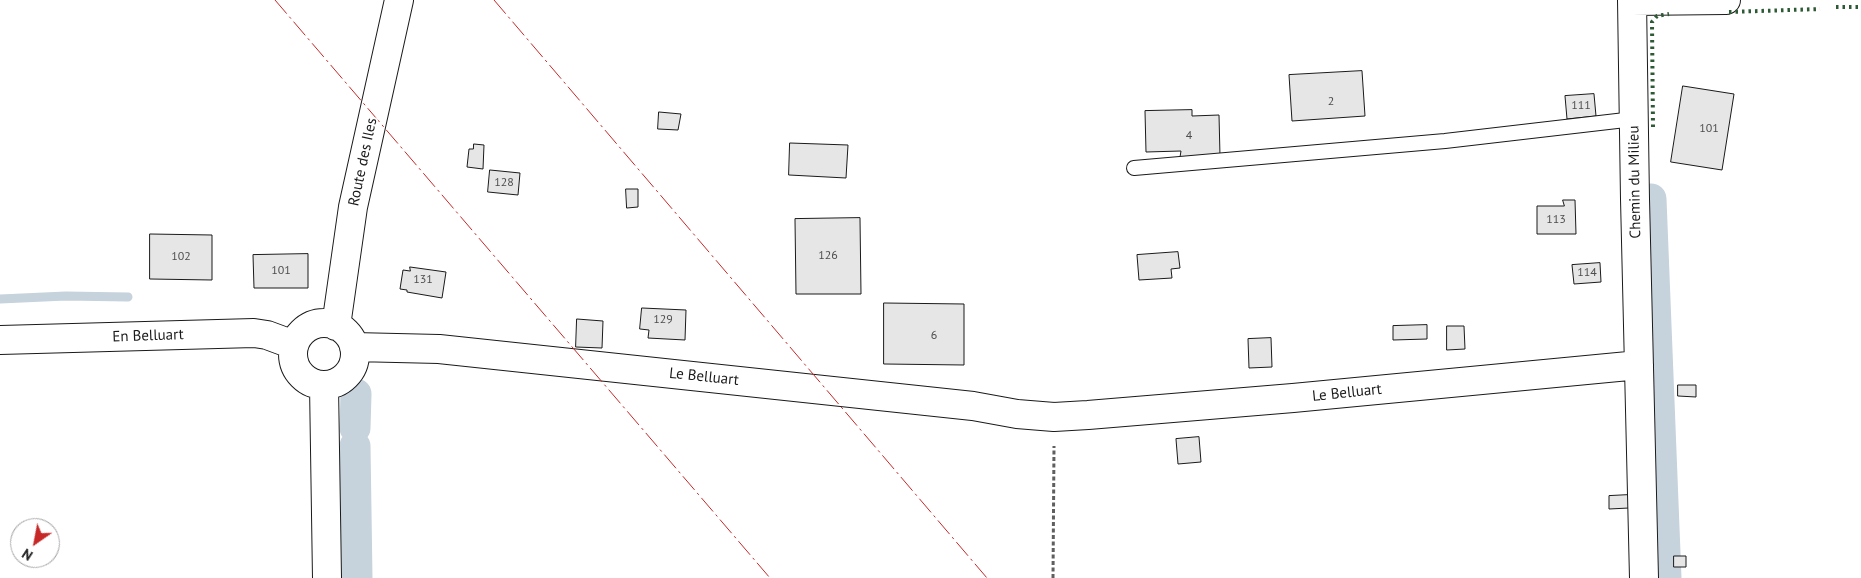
<!DOCTYPE html>
<html>
<head>
<meta charset="utf-8">
<style>
  body { margin:0 }
  #map { position:relative; width:1861px; height:578px; overflow:hidden; background:#fff; font-family:"PT Sans",sans-serif }
  canvas { display:block }
  .north { position:absolute; left:10px; top:518px; width:50px; height:50px; box-sizing:border-box; background:#fff; border:1px solid #a3a3a3; border-radius:50%; rotate:213deg; font-size:14px; font-weight:700; line-height:20px; text-align:center; color:#1a1a1a }
  .north::after { content:''; display:block; margin:auto; width:18px; height:22px; background:#c62828; clip-path:polygon(50% 0,100% 100%,50% 72%,0 100%) }
</style>
</head>
<body>
<div id="map">
<canvas width="1861" height="578"></canvas>
<div class="north">N</div>
</div>
<script>
const g = document.querySelector('canvas').getContext('2d');
g.lineJoin = 'round';
function trace(path, color, width, dash) {
  g.strokeStyle = color;
  g.lineWidth = width;
  g.lineCap = dash ? 'butt' : 'round';
  g.setLineDash(dash || []);
  g.stroke(path);
}
function fill(path, color) {
  g.fillStyle = color;
  g.fill(path, 'evenodd');
}
function drawText(font, color, halo, rows, align = 'center') {
  g.font = font + ' "PT Sans",sans-serif';
  g.lineWidth = 4;
  g.setLineDash([]);
  g.textBaseline = 'middle';
  g.strokeStyle = halo;
  g.fillStyle = color;
  for (const [text, x, y, turn = 0] of rows) {
    g.save();
    g.translate(x, y);
    g.rotate((+turn || 0) * Math.PI / 180);
    g.textAlign = isNaN(turn) ? turn : align;
    if (halo) g.strokeText(text, 0, 0);
    g.fillText(text, 0, 0);
    g.restore();
  }
}
trace(new Path2D(`
  M0,299l66,-3 62,1`), '#c6d2dc', 9);
trace(new Path2D(`
  M1651,199l15,379
  M355,428l1,-34
  M355,446l2,132`), '#c6d2dc', 31);
const building = new Path2D(`
  M1362,71l3,45 -73,5 -3,-46z
  M1683,86l51,8 -12,76 -51,-8z
  M1594,94l2,22 -29,3 -2,-23z
  M1192,110v6l27,-1 1,41 -40,1 1,-6 -35,1 -1,-41z
  M659,112l22,2 -3,16 -20,-1z
  M790,143l58,2 -2,33 -57,-3z
  M474,144l10,1 -1,24 -16,-2 2,-18h4z
  M490,170l30,3 -2,22 -30,-3z
  M626,189h12v18l-11,1z
  M1563,200h12l1,34h-39v-28h27z
  M860,218l1,76h-65l-1,-75z
  M150,234l62,1v45l-62,-1z
  M1178,252l2,16 -9,1 1,9 -33,2 -2,-25z
  M308,254v34h-54l-1,-33z
  M1600,263l1,19 -27,2 -2,-19z
  M410,267l36,5 -4,26 -35,-6v-2l-7,-1 3,-19 7,1z
  M884,303l80,1v61l-80,-1z
  M642,308l44,2 -1,30 -37,-2 1,-8 -9,-1z
  M577,319l26,2 -1,27 -26,-1z
  M1427,325v14l-34,1v-14z
  M1447,326h17l1,23 -18,1z
  M1271,338l1,29 -23,1 -1,-29z
  M1678,385h18v12l-18,-1z
  M1199,437l2,25 -23,2 -2,-25z
  M1629,495v13l-20,1v-13z
  M1674,556h12v11h-12z`);
fill(building, '#e6e6e6');
trace(building, '#1a1a1a', 1);
const service = new Path2D(`
  M1134,168l311,-27 189,-22`);
const minor = new Path2D(`
  M1632,0l3,199 9,379
  M1632,1l94,-1
  M293 354a31 31 0 1 1 62 0a31 31 0 1 1-62 0Z
  M336,326l17,-119 46,-207
  M0,340l254,-7 13,2 27,10
  M354,347l85,2 534,57 44,8 37,3 34,-2 205,-17 346,-33
  M324,385l3,193`);
trace(service, '#1a1a1a', 16);
trace(minor, '#1a1a1a', 30);
trace(new Path2D(`
  M1053,578l1,-132`), '#5f5f5f', 3, [4, 2.5]);
trace(service, '#fff', 14);
trace(minor, '#fff', 28);
trace(new Path2D(`
  M1836,7h25
  M1729,12l91,-3
  M1653,127l-1,-105 5,-6 12,-2`), '#2b5a34', 4, [2.5, 4]);
trace(new Path2D(`
  M275,0l495,578
  M494,0l493,578`), '#c62828', 1, [18, 4, 2.5, 4]);
drawText('12px', '#4d4d4d', null, [
  ["2",1331,102],
  ["111",1581,106],
  ["101",1709,129],
  ["4",1189,136],
  ["128",504,183],
  ["113",1556,220],
  ["126",828,256],
  ["102",181,257],
  ["101",281,271],
  ["114",1587,273],
  ["131",423,280],
  ["129",663,320],
  ["6",934,336]
]);
drawText('15px', '#1a1a1a', '#fff', [
  ["Route des Iles",363,162,-78],
  ["Chemin du Milieu",1635,182,-91],
  ["En Belluart",148,336,-2],
  ["Le Belluart",704,377,6],
  ["Le Belluart",1347,393,-6]
]);
</script>
</body>
</html>
